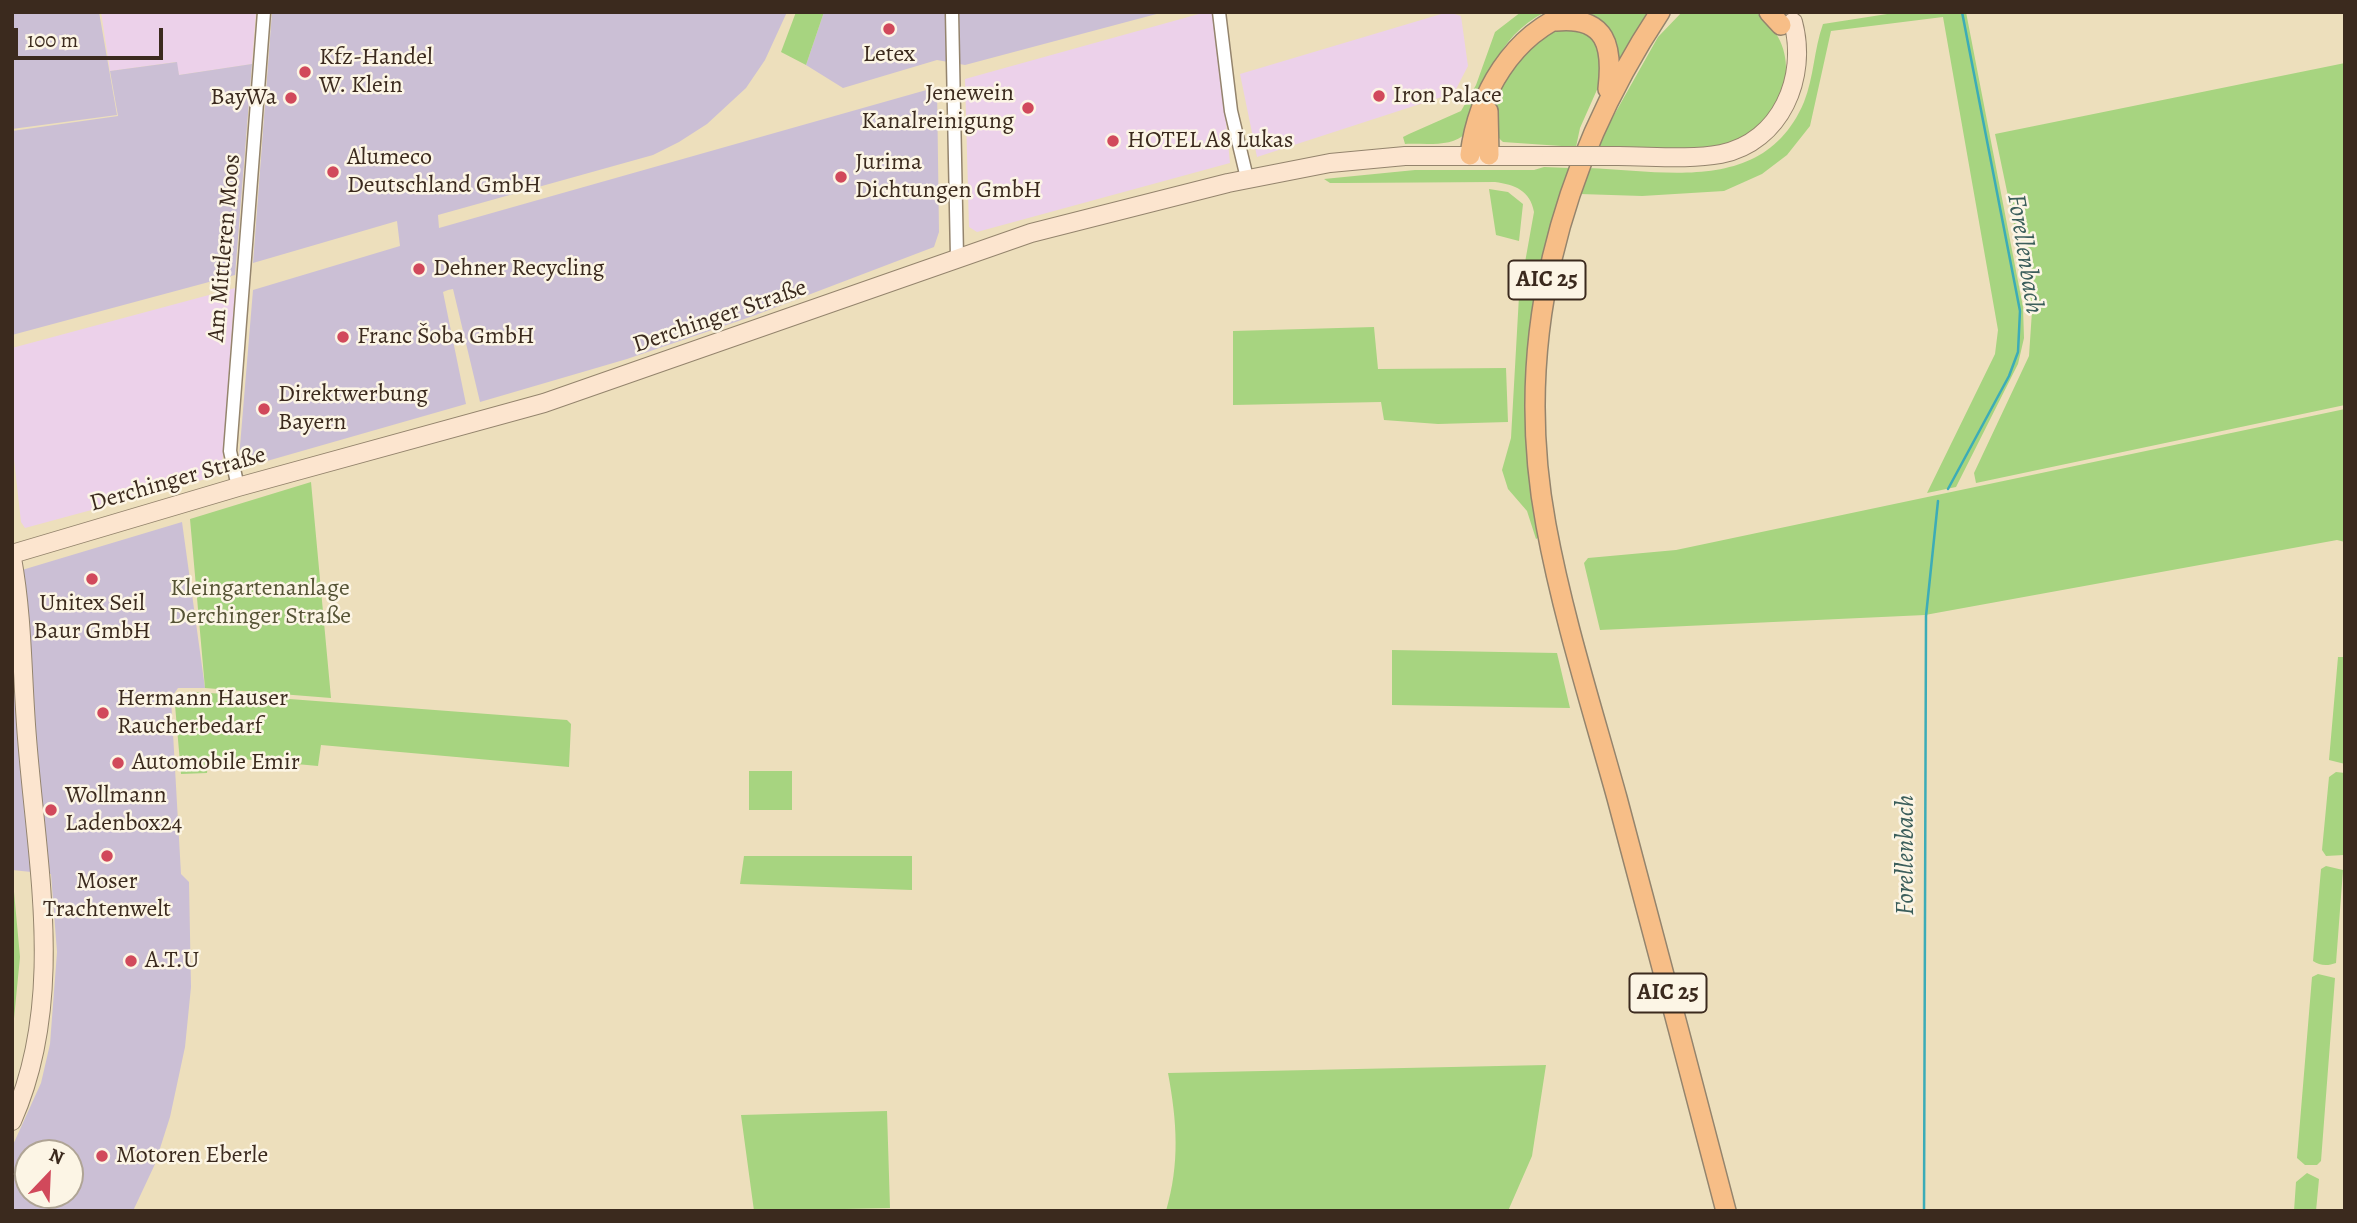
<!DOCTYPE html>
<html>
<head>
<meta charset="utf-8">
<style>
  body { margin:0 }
  #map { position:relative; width:2357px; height:1223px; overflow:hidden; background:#eddfbc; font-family:Alegreya,serif }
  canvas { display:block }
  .frame { position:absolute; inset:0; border:14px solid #3b2a1e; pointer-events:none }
  .north { position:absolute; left:14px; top:1139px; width:70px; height:70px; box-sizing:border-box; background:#fcf5e5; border:2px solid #afa495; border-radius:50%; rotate:23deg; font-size:19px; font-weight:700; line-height:28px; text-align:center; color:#3b2a1e }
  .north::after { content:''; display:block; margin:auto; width:24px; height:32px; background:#d1495b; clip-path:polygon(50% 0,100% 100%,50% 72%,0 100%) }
  .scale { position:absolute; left:14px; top:28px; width:149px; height:32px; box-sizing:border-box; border:4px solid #3b2a1e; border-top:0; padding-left:9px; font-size:21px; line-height:24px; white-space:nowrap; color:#3b2a1e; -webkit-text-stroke:5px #fcf5e5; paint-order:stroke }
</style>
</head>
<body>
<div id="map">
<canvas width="2357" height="1223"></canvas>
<div class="frame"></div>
<div class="north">N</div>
<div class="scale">100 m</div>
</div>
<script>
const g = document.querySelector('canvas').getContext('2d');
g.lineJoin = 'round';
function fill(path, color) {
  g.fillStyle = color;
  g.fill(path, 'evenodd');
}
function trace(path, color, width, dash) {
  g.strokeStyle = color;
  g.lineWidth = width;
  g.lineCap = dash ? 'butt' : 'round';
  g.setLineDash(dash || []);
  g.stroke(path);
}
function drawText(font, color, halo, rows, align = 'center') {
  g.font = font + ' Alegreya,serif';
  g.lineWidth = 5;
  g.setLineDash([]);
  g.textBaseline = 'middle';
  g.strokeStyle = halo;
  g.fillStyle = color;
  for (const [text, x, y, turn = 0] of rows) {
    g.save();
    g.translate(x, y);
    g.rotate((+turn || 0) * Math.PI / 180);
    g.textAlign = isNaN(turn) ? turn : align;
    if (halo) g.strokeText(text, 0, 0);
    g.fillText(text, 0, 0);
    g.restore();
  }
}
fill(new Path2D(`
  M101,12h155l-4,52 -73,11 -3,-13 -66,9z
  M1206,12h9l15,151 -253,69 -8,-5 -4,-148z
  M1448,12l13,4 7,50 -14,27 -197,64 -17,-83z
  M235,288l-13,180 -5,8 -192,52 -4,-6 -9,-81v-93z`), '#ecd1ea');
fill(new Path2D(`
  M12,12h87l18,103 -105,14z
  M272,12h515l-22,48 -19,28 -39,36 -28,18 -26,13 -215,60 1,13 498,-141 2,145 -5,15 -181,69 -126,43 -147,43 -27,-113 -5,1 -5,2 23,112 -213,61 -14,-7 14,-168 147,-44 -3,-25 -144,42z
  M824,12h340l-199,53 -28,-5 -94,28 -37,-23z
  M177,62l2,13 73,-11 -17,211 -223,60v-204l106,-15 -8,-45z
  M182,522l23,166h-27l-7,10 10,176 8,8 2,105 -6,60 -15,70 -15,47 -22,47h-121v-64l29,-64 9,-39 7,-92 -6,-78 -39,-4v-297zM28,1153h42v42h-42z`), '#cbbfd5');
fill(new Path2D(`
  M796,12h28l-18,53 -25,-13z
  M1521,12h24c-49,25 -62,74 -79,121 -14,15 -42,10 -61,11l-2,-7 6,-3 52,-23 15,-26 19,-53z
  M1598,12h50l-29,47 -6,-22 -32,-22z
  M1682,12h73c20,13 32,35 31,59 0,11 -5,20 -9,31 -28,64 -125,45 -181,45l62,-110z
  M1900,12h66l57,295 1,31 -6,26 -62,123 -29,6 68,-139 3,-24 -55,-313 -112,14 -21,95 -23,29 -25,19 -38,17 -82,5 -62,-2 8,-26c80,3 177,26 216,-66 10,-25 10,-53 19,-78z
  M1566,26l30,10 8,38 -24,54 -4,19 -73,-5c-29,-26 15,-95 41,-109 7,-3 15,-5 22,-7z
  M2345,63v342l-369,78 -2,-10 55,-117 3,-45 -37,-177z
  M1544,167l25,1 -26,90 -2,278 -5,3 -9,-28 -19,-22 -6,-19 9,-32 8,-142 15,-84c-4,-22 -19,-27 -39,-30l-153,1h-12l-6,-4 91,-9h119z
  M1489,189l19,3 15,12 -4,37 -23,-6z
  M1374,327l4,42 128,-1 2,54 -70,2 -54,-4 -3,-18 -148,3v-74z
  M2345,409v133l-8,-2 -412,75 -325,15 -16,-67 4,-5 88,-8z
  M311,482l20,216 -126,-10 -15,-169z
  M1392,650l165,3 13,55 -178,-3z
  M2338,657h7v107l-16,-4z
  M197,692l370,28 4,4 -2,43 -248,-22 -3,21 -109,-10 -2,17 -26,1 -6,-69c5,-12 10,-12 22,-13z
  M749,771h43v39h-43z
  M2336,772l9,1 -1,82 -18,1 -4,-6 7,-73z
  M744,856h168v34l-172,-6z
  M2326,866l17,4 -7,93c-8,3 -16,3 -23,-2l8,-92z
  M12,870l8,87 -8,82z
  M2318,974l17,4 -14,183 -4,4h-12l-8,-7 15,-181z
  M1546,1065l-14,91 -24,55h-342c14,-48 11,-89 2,-138z
  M887,1111l3,97 -136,3 -13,-96z
  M2307,1173l12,6 -3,32h-22l2,-29z`), '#a7d480');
trace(new Path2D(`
  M1948,489l61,-113 9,-24 2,-41 -58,-299
  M1924,1211l2,-595 12,-115`), '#3cacb7', 2.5);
const street = new Path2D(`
  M952,12l5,245
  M1219,12l12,99 16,67
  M238,487l-8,-36 34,-439`);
const secondary = new Path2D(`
  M1618,156c34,0 70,4 103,-2 60,-12 87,-77 72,-132
  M12,554l226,-67 306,-84 487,-170 197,-50 102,-20 75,-7h146
  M12,558c11,60 10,120 15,180 10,128 39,262 -15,383`);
const primary = new Path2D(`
  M1660,12c-101,153 -148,330 -114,513 17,92 46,183 71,273 37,138 73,275 109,413
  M1769,12l12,13
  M1556,21c51,-5 57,26 52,68
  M1488,111l1,44
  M1470,155c8,-61 42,-121 102,-143`);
trace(street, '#94846d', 15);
trace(secondary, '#94846d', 20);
trace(primary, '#94846d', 22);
trace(street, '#fff', 12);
trace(secondary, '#fce5cf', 18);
trace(primary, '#f7be87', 19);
const secondaryBridge = new Path2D(`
  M1551,156h67`);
trace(secondaryBridge, '#94846d', 20, []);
trace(secondaryBridge, '#fce5cf', 18);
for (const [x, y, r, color] of [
  [889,29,7,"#d1495b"],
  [305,72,7,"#d1495b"],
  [1379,96,7,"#d1495b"],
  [291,98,7,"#d1495b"],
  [1028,108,7,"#d1495b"],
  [1113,141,7,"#d1495b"],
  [333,172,7,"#d1495b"],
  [841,177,7,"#d1495b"],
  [419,269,7,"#d1495b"],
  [343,337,7,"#d1495b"],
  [264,409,7,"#d1495b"],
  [92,579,7,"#d1495b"],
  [103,713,7,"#d1495b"],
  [118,763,7,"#d1495b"],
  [51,810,7,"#d1495b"],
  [107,856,7,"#d1495b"],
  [131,961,7,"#d1495b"],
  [102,1156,7,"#d1495b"]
]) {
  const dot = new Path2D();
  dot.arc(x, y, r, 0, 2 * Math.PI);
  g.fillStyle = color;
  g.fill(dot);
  trace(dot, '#fcf5e5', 2.5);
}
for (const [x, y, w] of [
  [1547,280,77],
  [1668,993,77]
]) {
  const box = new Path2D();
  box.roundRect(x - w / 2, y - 19.5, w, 39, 5);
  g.fillStyle = '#fcf5e5';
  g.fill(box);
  trace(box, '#3b2a1e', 2);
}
drawText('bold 23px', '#3b2a1e', null, [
  ["AIC 25",1547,280],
  ["AIC 25",1668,993]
]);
drawText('24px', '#3b2a1e', '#fcf5e5', [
  ["Letex",889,55,"center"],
  ["Kfz-Handel",319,58],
  ["W. Klein",319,86],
  ["Jenewein",1014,94,"right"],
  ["Kanalreinigung",1014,122,"right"],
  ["Iron Palace",1393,96],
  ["BayWa",277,98,"right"],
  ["HOTEL A8 Lukas",1127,141],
  ["Alumeco",347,158],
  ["Deutschland GmbH",347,186],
  ["Jurima",855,163],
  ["Dichtungen GmbH",855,191],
  ["Dehner Recycling",433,269],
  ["Franc Šoba GmbH",357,337],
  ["Direktwerbung",278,395],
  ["Bayern",278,423],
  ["Unitex Seil",92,604,"center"],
  ["Baur GmbH",92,632,"center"],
  ["Hermann Hauser",117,699],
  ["Raucherbedarf",117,727],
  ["Automobile Emir",132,763],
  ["Wollmann",65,796],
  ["Ladenbox24",65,824],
  ["Moser",107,882,"center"],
  ["Trachtenwelt",107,910,"center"],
  ["A.T.U",145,961],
  ["Motoren Eberle",116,1156]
], 'left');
drawText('24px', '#3b2a1e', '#fcf5e5', [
  ["Am Mittleren Moos",225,248,-85],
  ["Derchinger Straße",720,317,-19],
  ["Derchinger Straße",178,480,-16]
]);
drawText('24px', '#565436', '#fcf5e5', [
  ["Kleingartenanlage",260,589],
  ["Derchinger Straße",260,617]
]);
drawText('italic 26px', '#3b5e5b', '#fcf5e5', [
  ["Forellenbach",2024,254,81],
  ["Forellenbach",1907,855,-90]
]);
</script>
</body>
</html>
